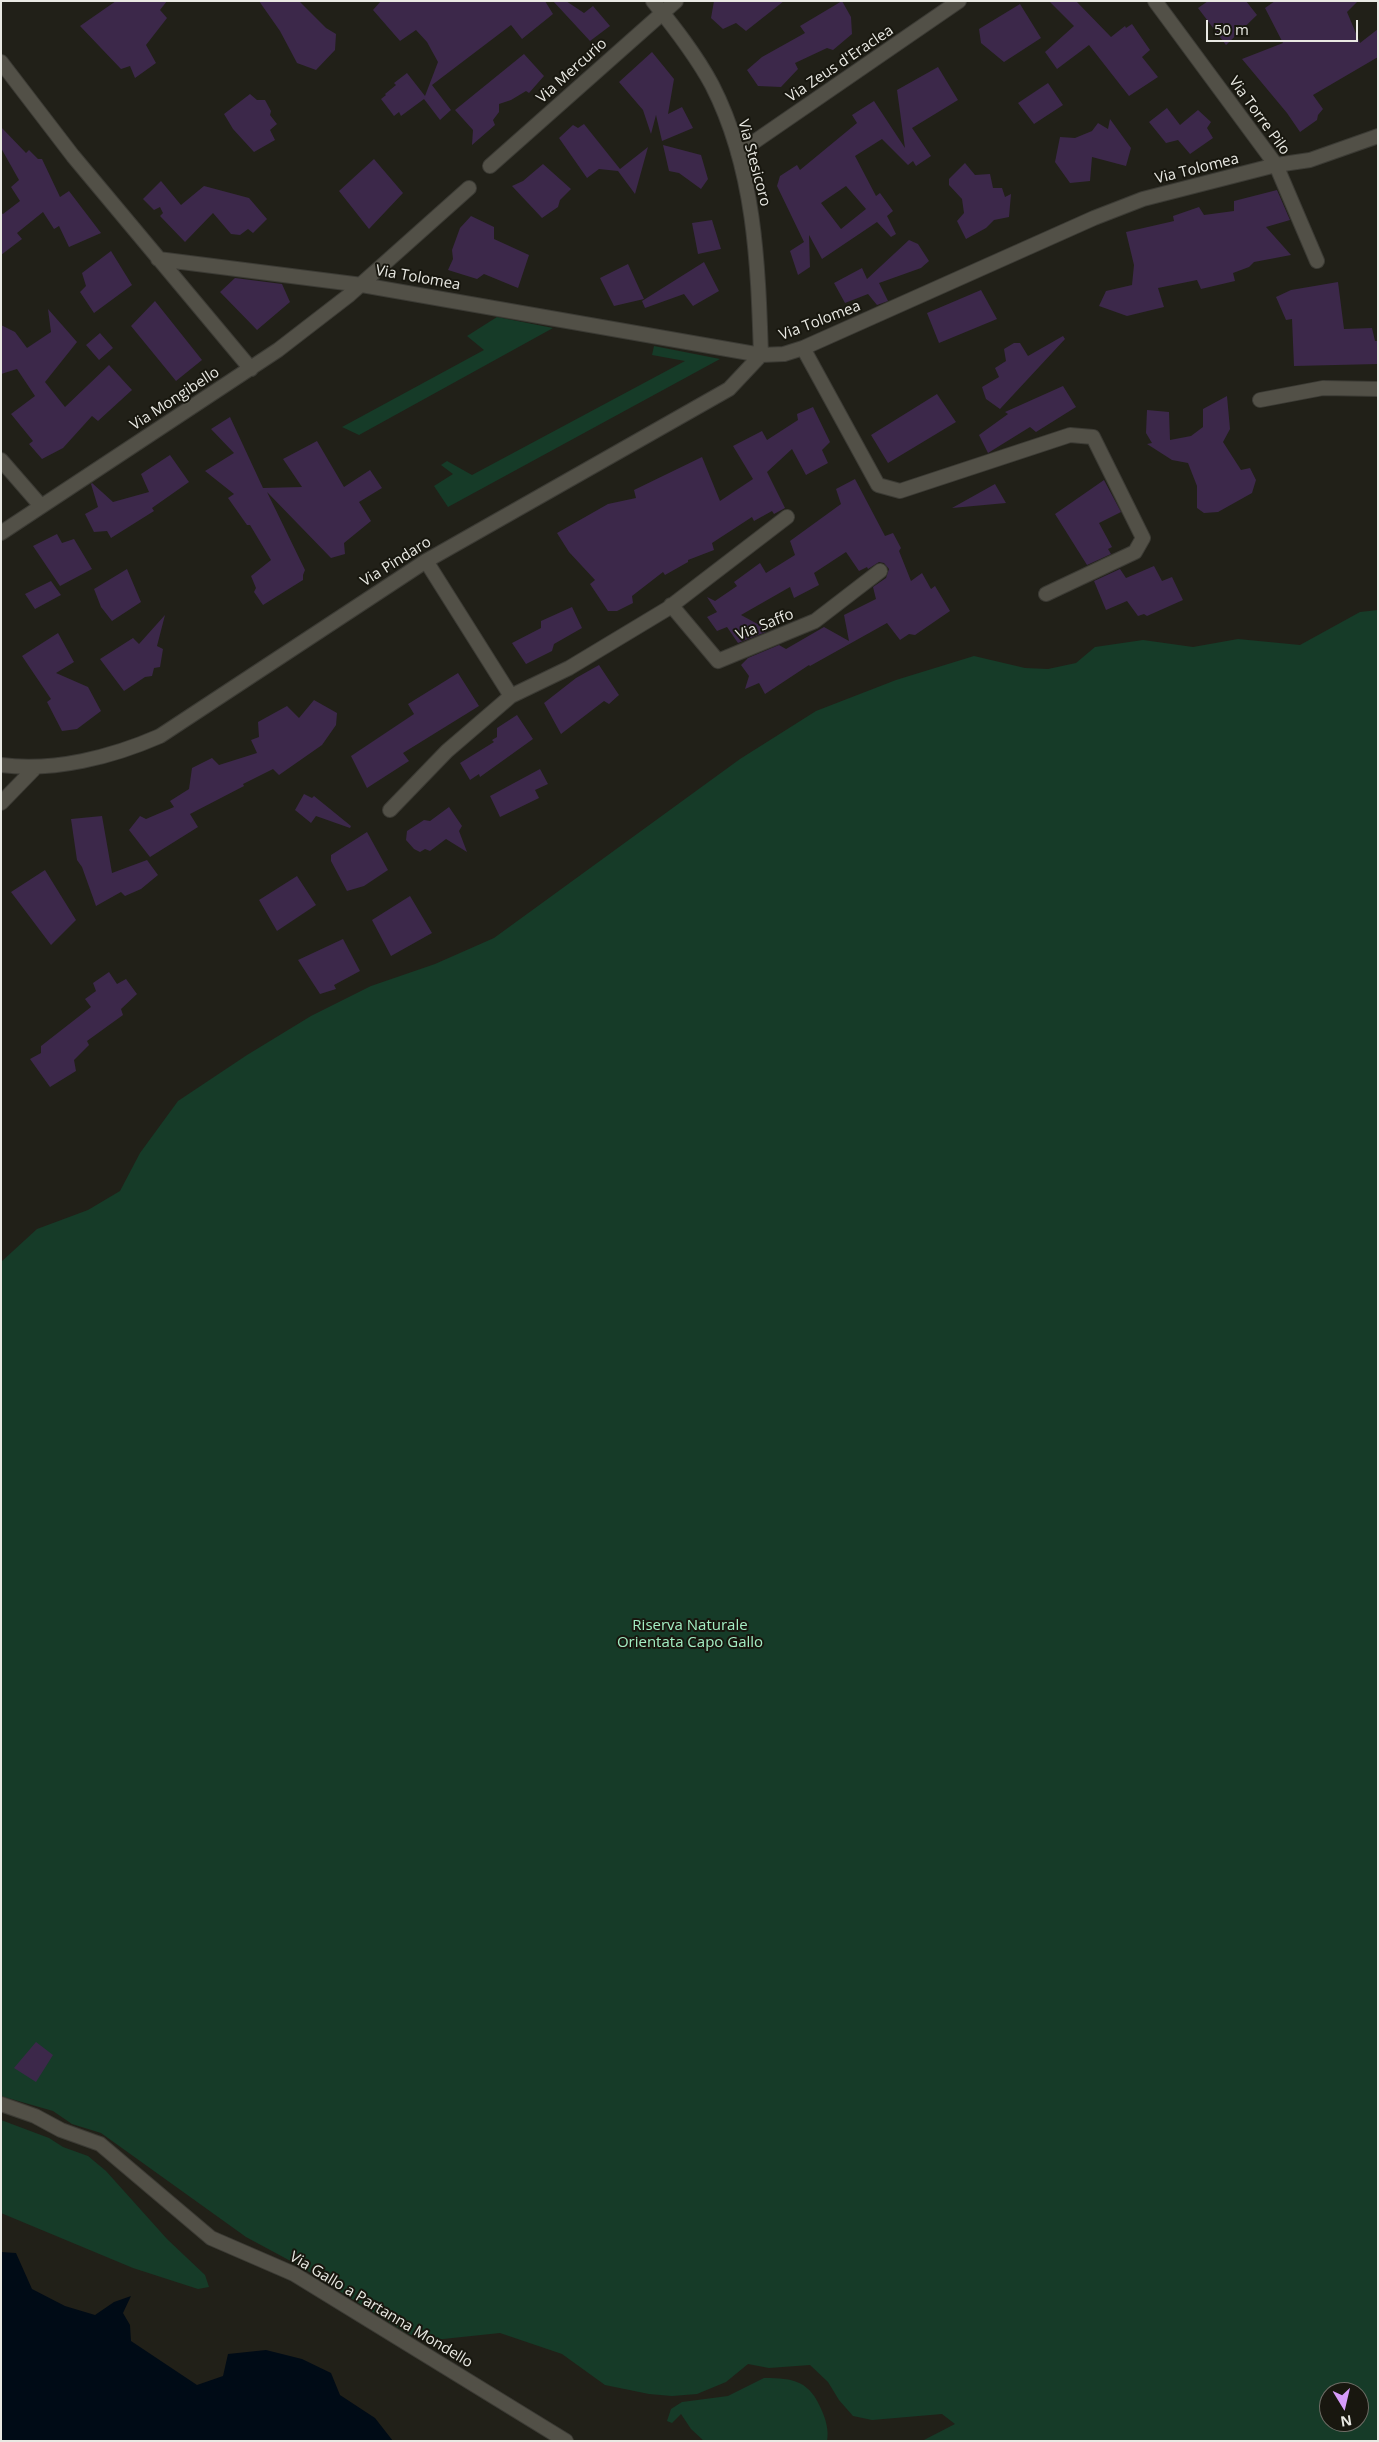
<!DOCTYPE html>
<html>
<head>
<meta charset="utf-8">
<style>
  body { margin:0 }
  #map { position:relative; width:1379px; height:2442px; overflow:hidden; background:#212018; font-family:"Open Sans",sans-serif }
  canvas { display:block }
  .frame { position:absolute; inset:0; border:2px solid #e9e9e3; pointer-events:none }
  .north { position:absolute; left:1319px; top:2382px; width:50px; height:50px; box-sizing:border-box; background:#18170f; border:1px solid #6c6b64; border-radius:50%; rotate:171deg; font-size:14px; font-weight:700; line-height:20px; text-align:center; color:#e9e9e3 }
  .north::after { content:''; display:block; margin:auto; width:18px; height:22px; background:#d69bfa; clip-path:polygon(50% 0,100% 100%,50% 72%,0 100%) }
  .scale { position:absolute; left:1206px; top:20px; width:152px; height:22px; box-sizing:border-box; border:2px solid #e9e9e3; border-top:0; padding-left:6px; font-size:15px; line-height:18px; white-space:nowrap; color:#e9e9e3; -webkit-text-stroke:4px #18170f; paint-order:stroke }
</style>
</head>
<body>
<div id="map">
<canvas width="1379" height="2442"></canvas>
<div class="frame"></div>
<div class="north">N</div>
<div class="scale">50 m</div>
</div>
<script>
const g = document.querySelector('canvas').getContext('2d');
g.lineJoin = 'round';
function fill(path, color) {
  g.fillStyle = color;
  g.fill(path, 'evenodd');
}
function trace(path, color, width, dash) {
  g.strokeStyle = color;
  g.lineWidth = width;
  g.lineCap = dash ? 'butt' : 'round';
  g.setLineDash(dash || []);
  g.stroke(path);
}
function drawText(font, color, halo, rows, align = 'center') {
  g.font = font + ' "Open Sans",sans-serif';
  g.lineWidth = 4;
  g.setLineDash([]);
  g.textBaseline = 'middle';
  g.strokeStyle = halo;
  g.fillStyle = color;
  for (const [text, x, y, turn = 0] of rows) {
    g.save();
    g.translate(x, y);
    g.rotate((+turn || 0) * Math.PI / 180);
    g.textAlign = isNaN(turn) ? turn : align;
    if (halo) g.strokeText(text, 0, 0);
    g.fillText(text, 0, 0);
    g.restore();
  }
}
fill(new Path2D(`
  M497,317l56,11 -194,107 -17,-8 142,-77 -17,-14z
  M654,346l66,13 -272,148 -14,-21 19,-12 -12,-9 6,-4 25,14 213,-114 -33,-6z
  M1378,610v1831h-456l33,-17 -13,-10 -70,6 -19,-4 -14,-16 -11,-18 -18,-17 -41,3 -21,-4 -22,18 -29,12 -25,2 -23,-2 -44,-9 -43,-31 -62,-21 -76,8 -21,-10 -105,-66 -52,-28 -145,-104 -29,-9 -19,-13 -52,-15v-834l36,-33 51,-19 32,-19 20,-38 38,-52 69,-46 64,-39 60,-30 64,-22 59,-26 246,-179 76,-48 80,-31 78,-24 51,12 23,1 28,-6 19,-16 48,-7 50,7 45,-8 62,6 60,-33zM1329,2392h30v30h-30z
  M1,2120l48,18 14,9 25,9 18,15 61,68 38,36 4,12 -11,2 -65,-21 -132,-55z
  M764,2378c30,0 46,3 58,33 4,9 7,20 5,30h-123l-13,-12 -10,-15 -9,9 -5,-2 4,-12 11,-7 46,-6z`), '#163b28');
fill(new Path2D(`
  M1,2252l15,1 16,36 33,17 30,9 19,-13 17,-6 -8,17 7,12 1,16 66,44 26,-9 5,-22 38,-4 36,9 29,14 9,22 35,23 18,23h-392z`), '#000b16');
fill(new Path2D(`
  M116,1h51l-7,9 7,8 -21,27 10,18 -21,15 -5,-12 -9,3 -41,-43z
  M259,1h40l27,27 10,6 -1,16 -19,20 -19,-7 -17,-32z
  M381,1h164l8,13 -31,25 -11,-14 -79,60 19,25 -11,10 -16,-21 -23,17 -2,-4 -5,4 -13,-17 5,-4 -1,-1 11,-9 -2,-2 13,-10 18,23 13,-34 -11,-20 -11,-12 -16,11 -27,-31z
  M553,1h13l18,12 9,-7 17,20 -20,15z
  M714,1h70l-38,30 -10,-8 -13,6 -12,-11z
  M842,1l9,16 1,17 -19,16 -6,-2 -32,15 3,6 -17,18 -23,-1 -11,-16 15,-13 43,-24 -5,-7z
  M1049,1h27l35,36 14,-11 1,2 6,-4 18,26 -8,7 16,20 -29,19 -40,-51 -32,24 -12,-17 29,-26z
  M1208,1h38l11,14 -31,30 -28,-37z
  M1275,1h83l-11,11 13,31 18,-14v28l-65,38 10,14 -5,6 -1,5 -17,12 -13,-19 -45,-54 41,-16 -18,-35z
  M1020,4l21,34 -37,24 -23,-19 -2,-14z
  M652,52l22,27 -6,35 14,-7 11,21 -31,13 -6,-26 -5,19 -8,-24 -24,-28z
  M524,54l20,22 -15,17 -3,-2 -15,9 -12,4v8l-6,8 2,5 -23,20 1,-15 -18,-20z
  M938,67l20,33 -46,28 19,28 -15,10 -3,-5 -5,4 -26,-26 -27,17 21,40 4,-3 13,18 -6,5 9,18 -5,3 -14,-15 -55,37 -13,-24 1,32 -12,8 -8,-24 14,-9 -27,-56 3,-10 17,-11 3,5 57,-47 -5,-8 22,-14 31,47 -8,-58zM846,186l20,23 -25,20 -20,-26z
  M1048,83l15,22 -29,19 -16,-21z
  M250,94l7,6h8l6,11 -1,4 7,9 -7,6 5,10 -21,12 -21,-23 -9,-15z
  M1167,108l13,17 18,-15 13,12 -4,6 6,10 -23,16 -12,-14 -12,3 -17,-21z
  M1110,119l21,29 -5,18 -34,-9 -2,24 -20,2 -15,-21 5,-25 15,1 17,-7 6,-8 10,6z
  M584,124l36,45 28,-22 -13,47 -17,-23 -19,-2 -12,9 -28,-40 14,-13 5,3z
  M1,127l25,26 3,-3 9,9h4l18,38 9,-6 32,42 -32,14 -10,-21 -5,3 -11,-17 -26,21 5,6 -21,16v-42l2,1 17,-13 -9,-14 8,-7 -18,-32z
  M663,145l38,10 7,24 -7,10 -22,-16 -10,-2z
  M374,159l29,34 -34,36 -30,-38z
  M965,163l10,12 15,-1 3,14h9l3,9 6,-3 -2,23 -15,3 -8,8 -20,11 -9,-18 7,-8 -2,-14 -13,-14v-6z
  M543,164l28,25 -11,11 -2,7 -16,11 -30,-32 11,-5z
  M161,181l20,24 23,-19 45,12 18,21 -14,14 -5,-4 -8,6 -9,-1 -18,-21 -28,29 -25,-26 3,-3 -3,-6 -6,3 -11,-11z
  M1277,190l13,30 -24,7 25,28 -37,7 -5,5 -16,6 2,8 -34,8 -4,-9 -39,8 6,19 -37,9 -28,-10 7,-15 26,-6 2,-20 -8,-33 48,-11 -1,-5 26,-9 5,8 30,-4v-10z
  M471,216l23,11v12l35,16 -11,33 -34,-14 -7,5 -29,-9 5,-11 -1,-9 8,-22z
  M712,220l9,29 -23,5 -6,-31z
  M909,240l9,4 11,17 -8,7 -42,15 9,18 -11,4 -9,-11 -23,9 -11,-20 28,-15 5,11z
  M111,251l21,34 -38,28 -14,-21 6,-6 -4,-13z
  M704,262l15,29 -26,15 -9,-12 -39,14 -3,-7z
  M628,264l16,35 -30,7 -14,-28z
  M235,278l47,6 8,18 -33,28 -37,-38z
  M1338,282l6,47 28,-1 3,13h3v23l-84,2 -2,-47 -6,1 -10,-23 15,-7z
  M981,290l16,29 -58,24 -12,-30z
  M155,301l47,59 -26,21 -45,-55z
  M48,309l29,33 -32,40 20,25 44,-42 23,25 -34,31 -6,-5 -29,32 -21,11 -13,-15 4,-3 -22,-27 24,-18 -18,-27 -16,5v-49l14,7 12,16 24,-16z
  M100,333l13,15 -14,12 -13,-15z
  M1063,336l2,3 -65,70 -14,-10 -4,-12 17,-10 -4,-9 11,-7 -2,-12 10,-6h6l8,13z
  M1063,386l13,21 -40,25 -6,-5 -42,26 -9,-18 29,-21 -3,-2z
  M937,394l19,28 -68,41 -17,-28z
  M1227,396l3,33 -7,13 18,28 9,-2 6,12 -4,13 -34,19 -14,1 -7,-5v-22l-9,-23 -16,-3 -25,-16 5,-1 -6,-10 1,-23 22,2 1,28 21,-4 12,-9v-18z
  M813,407l17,35 -8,8 6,13 -22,12 -14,-26 -25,23 18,36 -11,6 -2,-3 -18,10 -2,-4 -40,26 2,7 -26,10v2l-23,13 -2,-3 -31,24 1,7 -16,8h-9l-18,-27 5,-4 -26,-28 -12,-19 51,-29 28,-6 -2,-8 68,-33 18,44 33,-22 -20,-33 29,-15 5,9 31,-20 -1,-6z
  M230,417l33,71 39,-1 -19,-28 34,-18 27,46 26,-17 12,18 -23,14 12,19 -27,22 1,11 -14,4 -64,-66 38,78 -2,5v5l-40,25 -9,-13 2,-4 -5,-12 20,-16 -21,-35h-3l-19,-27 6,-4 -29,-23 29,-18 -23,-24z
  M170,455l19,27 -37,26 2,3 -43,27 -4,-7 -13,1 -9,-18 13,-7 -7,-23 1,-1 21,19 36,-10 -8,-18z
  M855,479l30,57 8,-3 8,15 -2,3 12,30 11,-8 9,16 4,-3 15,25 -35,24 -6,-1 -9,6 -13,-17 -77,43 -1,-1 -44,29 -6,-11 -14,6 4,-13 -8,-11 7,-7 31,-13 7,4 38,-22 25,14 -5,-26 32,-16 -3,-12 13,-9 3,-9 -5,-6 -5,-1 -11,7 -1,-2 -8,4 -13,-19 -32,21 5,12 -25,13 -4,-11 -49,28 22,12 3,5 -28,11 -11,-16 -10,4 -10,-14 10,-5 -10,-15 8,4 22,-15 -3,-4 26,-19 6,10 29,-18 -5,-14 51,-37 -5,-15z
  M1104,480l17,32 -22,11 13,24 -4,2 3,5 -24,11 -32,-51z
  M995,484l11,19 -54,5z
  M57,534l5,9 12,-4 18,30 -32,17 -27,-40z
  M1154,566l8,15 10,-4 11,23 -36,16 -3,-2 -6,2 -11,-15 -21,9 -12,-29 26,-12 6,9z
  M127,569l14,33 -29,19 -11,-14 -7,-18z
  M51,581l10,14 -26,14 -10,-15z
  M572,607l10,21 -28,16 -2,7 -26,13 -14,-21 29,-15v-7z
  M165,615l-8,31 6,3 -3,18 -6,1 -2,8 -7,1 -21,14 -24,-32 33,-21 6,6z
  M58,633l16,29 -18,11 32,14 13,24 -24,18 -15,2 -15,-29 4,-3 -29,-43z
  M599,665l20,30 -10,9 -5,-3 -43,33 -17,-31 32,-25z
  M458,673l21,33 -76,47 6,8 -42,27 -16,-32 63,-42 -6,-10z
  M314,700l23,13 -1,12 -14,20 -43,30 -6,-6 -30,15 1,2 -54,28 8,13 -48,30 -21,-27 11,-14 6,3 28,-12 -4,-6 19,-12 3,-21 20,-10 7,7 38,-12 -6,-13 8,-3 -1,-15 29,-16 12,12z
  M517,715l16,24 -53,38 -1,-3 -9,6 -10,-17 34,-21 -2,-2 5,-3v-9z
  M540,769l8,15 -13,6 4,8 -39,19 -10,-21z
  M304,794l8,4 2,-2 37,30 -1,2 -34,-12 -5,7 -16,-13z
  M449,807l13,19 -3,5 8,21 -21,-13 -16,12 -5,-2 -5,3 -6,-3 -8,-9 1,-9 17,-11 6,1z
  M102,816l10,57 35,-13 11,15 -17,14 -16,7 -4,-4 -25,14 -14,-39 -5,-7 -6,-41z
  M367,832l21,38 -24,16 -17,5 -16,-30v-6z
  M45,870l31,50 -25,25 -40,-53z
  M297,876l19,29 -39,26 -18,-31z
  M410,896l22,37 -41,23 -19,-36z
  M343,939l17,32 -26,14 2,4 -16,5 -22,-34z
  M109,972l8,12 9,-5 11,15 -16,15 2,6 -36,26 2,4 -15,15 2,11 -26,16 -20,-28 11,-6v-7l50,-39 -6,-8 11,-8 -3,-8z
  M36,2042l17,13 -17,27 -22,-14z`), '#3c284a');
const minor = new Path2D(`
  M653,1c21,26 43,54 59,84 43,84 46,178 49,270
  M1155,1l121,164 41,96
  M1,62l72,94 178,213
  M738,153l221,-152
  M490,166l186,-165
  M158,259l204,26 399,70 23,-1 19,-6 291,-130 49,-19 133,-34 34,-5 68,-24
  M803,348l75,137 22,6 170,-56 23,2 50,101 -8,14 -89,42
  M1260,400l63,-12 55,1
  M1,460l40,46
  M1,533l277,-183 70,-54 121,-108
  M426,561l85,135
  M671,605l47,56 97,-40 65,-50
  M1,765c53,7 111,-8 159,-29l266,-175 303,-172 32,-34
  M1,803l35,-36
  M390,810l57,-59 64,-55 58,-28 98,-59 120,-92
  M1,2104l34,12 26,14 39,14 111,94 83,36 272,167`);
trace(minor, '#3c3b35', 16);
trace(minor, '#525047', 14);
drawText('15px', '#e9e9e3', '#18170f', [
  ["Via Zeus d'Eraclea",840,64,-34],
  ["Via Mercurio",572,71,-42],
  ["Via Torre Pilo",1259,116,54],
  ["Via Stesicoro",754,163,75],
  ["Via Tolomea",1197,169,-14],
  ["Via Tolomea",418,278,10],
  ["Via Tolomea",820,321,-21],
  ["Via Mongibello",175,399,-33],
  ["Via Pindaro",396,562,-32],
  ["Via Saffo",765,625,-22],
  ["Via Gallo a Partanna Mondello",381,2310,31]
]);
drawText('15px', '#a4eec3', '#18170f', [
  ["Riserva Naturale",690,1626],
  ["Orientata Capo Gallo",690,1643]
]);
</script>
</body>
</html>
